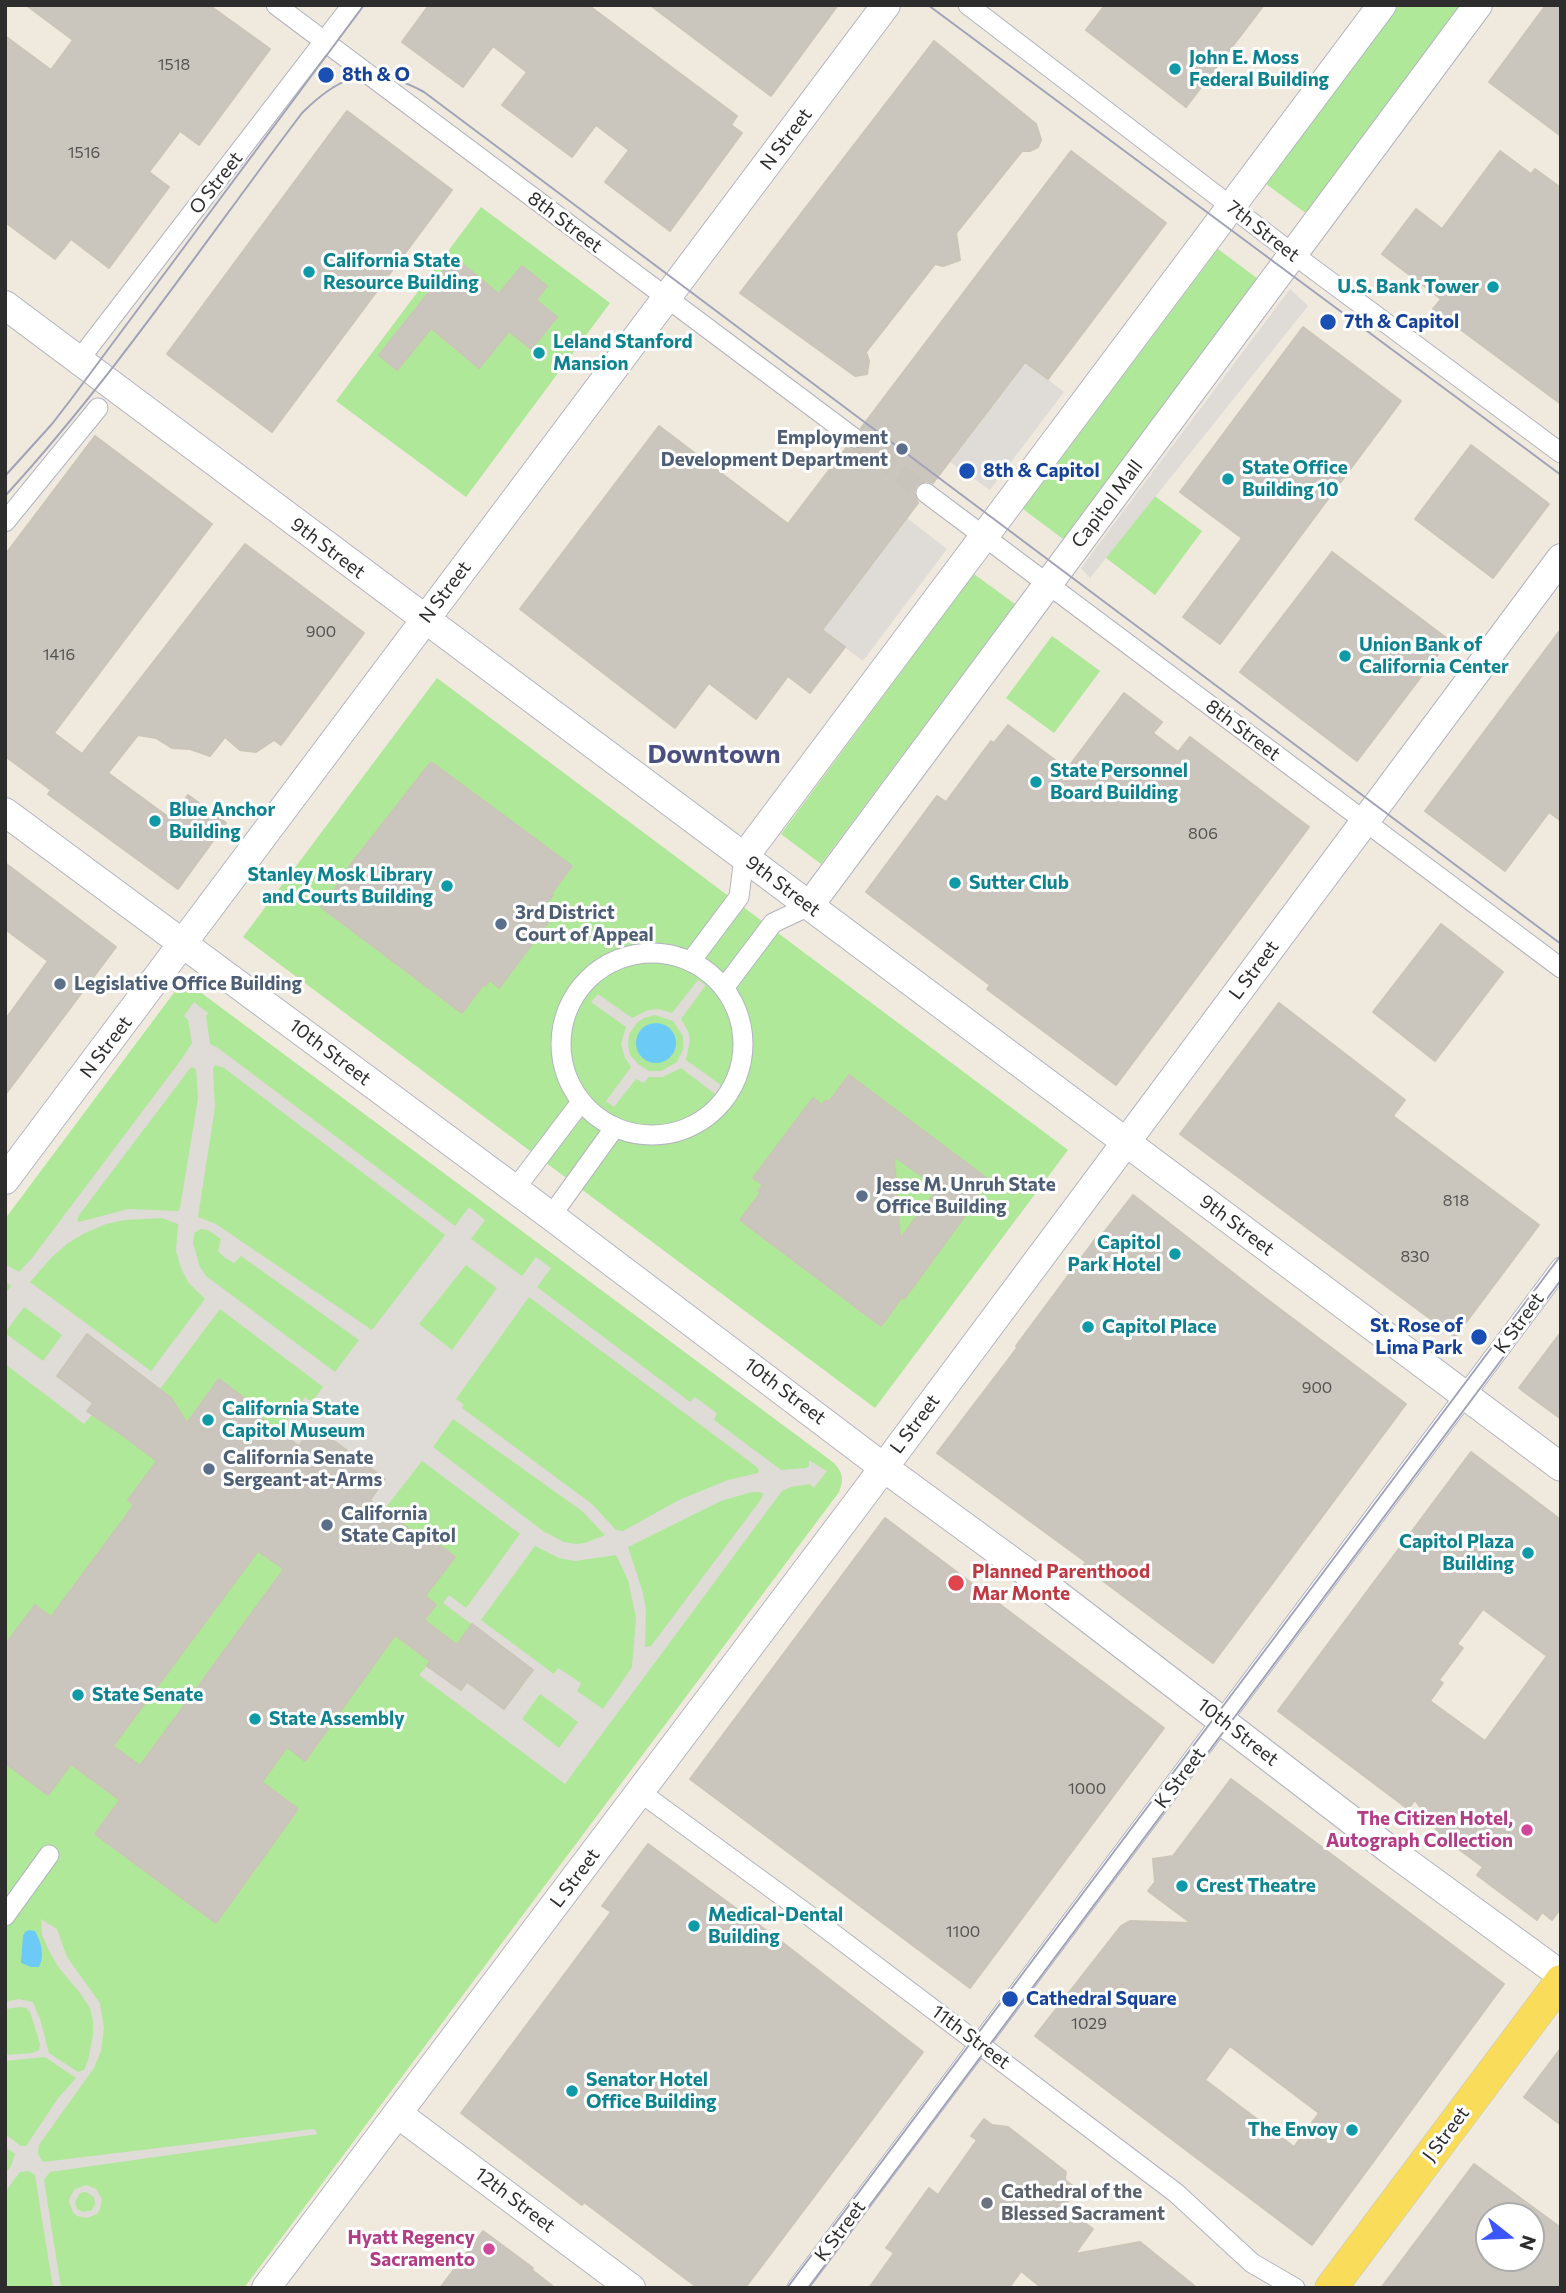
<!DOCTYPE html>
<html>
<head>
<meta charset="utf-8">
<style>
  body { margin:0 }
  #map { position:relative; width:1566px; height:2293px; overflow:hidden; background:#efe9de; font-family:Commissioner,sans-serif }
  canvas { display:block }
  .frame { position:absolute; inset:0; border:7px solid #2d2d2d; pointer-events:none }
  .north { position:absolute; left:1475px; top:2202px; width:70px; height:70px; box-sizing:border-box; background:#fff; border:2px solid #ababab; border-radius:50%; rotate:108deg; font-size:19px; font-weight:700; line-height:28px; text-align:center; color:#2d2d2d }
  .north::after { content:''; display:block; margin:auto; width:24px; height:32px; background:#3b55ff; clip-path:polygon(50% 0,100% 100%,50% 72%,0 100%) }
</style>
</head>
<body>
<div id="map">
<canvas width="1566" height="2293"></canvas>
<div class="frame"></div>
<div class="north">N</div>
</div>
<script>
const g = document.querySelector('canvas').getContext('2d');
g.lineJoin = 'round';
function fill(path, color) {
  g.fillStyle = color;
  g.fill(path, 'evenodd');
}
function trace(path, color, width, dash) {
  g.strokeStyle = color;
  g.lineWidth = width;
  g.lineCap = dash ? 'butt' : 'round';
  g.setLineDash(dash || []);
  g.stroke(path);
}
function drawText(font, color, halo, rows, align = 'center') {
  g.font = font + ' Commissioner,sans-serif';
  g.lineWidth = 6;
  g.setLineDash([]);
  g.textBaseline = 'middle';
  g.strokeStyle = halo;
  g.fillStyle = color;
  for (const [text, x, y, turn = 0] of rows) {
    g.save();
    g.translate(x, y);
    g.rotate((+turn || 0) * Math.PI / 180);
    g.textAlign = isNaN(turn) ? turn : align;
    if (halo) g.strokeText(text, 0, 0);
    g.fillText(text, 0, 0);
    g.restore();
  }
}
fill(new Path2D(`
  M1399,5h64l-156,209 -41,-30z
  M481,207l129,96 -144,194 -130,-96z
  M1218,249l40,30 -195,260 -40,-30z
  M1152,494l50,37 -47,64 -49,-37z
  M974,574l41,30 -194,260 -40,-30z
  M1052,636l48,35 -46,62 -48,-35z
  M437,678l631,472 -193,258 -632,-471z
  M188,983l646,480c9,10 10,16 5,29l-595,796h-239v-1069l171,-229z`), '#afe898');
fill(new Path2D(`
  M1290,289l18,17 -218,272 -9,-10z
  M1025,362l39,30 -74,98 -40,-28z
  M907,518l40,31 -84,112 -41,-31z
  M698,980l8,5 -25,34 7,12 2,9 -4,20 35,25 -6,9 -34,-26 -18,9h-14l-5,6 -8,-4 -22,28 -8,-6 25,-34 -6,-9 -4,-14 5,-17 -35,-25 7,-8 34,24 16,-8 11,-1 13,4zM655,1015l18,6 10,15v14l-6,12 -16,9h-12l-11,-7 -8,-9 -2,-10 1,-11 8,-11 7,-5z
  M194,1002l15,12 -3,1 4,29 8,4 237,178 14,-19 16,13 -14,19 51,37 14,-19 15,11 -14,19 153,115 5,-5 22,16 -3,7 67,50 25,-2 3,-2v-6l18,11 -13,17 -4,-4 -19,3 -9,4 -217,293 -146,-109 8,-9 33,24 7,-8 66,-12 -90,-67 6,-8 17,13 54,-74 -98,-73 -38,49 -14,-10 15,-21 -71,-53 -15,20 -20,-14 26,-35 7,5 11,-15 -103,-78 -60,80 -73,-55 -30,42 36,27 -5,8 4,4 -8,9 -79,-60v-31l38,28 19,-26 -38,-28 -19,26v-39l6,-8 -6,-5v-17l14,8 13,-14 149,-198 11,-17 -4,-23 -4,-4zM215,1065l9,3 221,167 -73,95 -156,-106 -18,-7 17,-110 -2,-38zM191,1067l5,2 2,29 -18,110 -2,3 -50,-2 -49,13 -2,-2 3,-6zM162,1218l16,6 -2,27 5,17 7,14 17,17 -54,72 -121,-89 22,-25 16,-14 17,-10 21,-9 19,-4zM201,1229l7,1 13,9 -3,12 7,7 9,5 7,-7 118,84 -24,32 -129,-96 -6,-9 -7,-24 1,-10zM466,1265l31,23 -45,62 -33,-26zM529,1297l228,170 2,4 -1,2 -30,7 -49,20 -56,31 -7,-1 -24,-26 -130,-96 2,-3 -8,-6zM453,1419l129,92 23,24 -20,8 -9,1 -12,-2 -21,-11 -110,-84zM752,1492h8l3,2 -1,4 -111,148 -6,1 1,-37 -3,-17 -15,-46 93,-46zM535,1546l24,12 16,3 41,-6 12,25 8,38 -4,49 -29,42 -26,-18 4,-8 -23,-15 -4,6 -73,-54zM540,1694l38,28 -19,26 -37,-29z
  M41,1919l16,10 10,28 33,46 4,25 -3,23 -7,17 -55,77 -1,9 5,8 271,-33 4,5 -268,38 -6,8 17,108h-8l-18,-113 -6,-4 -9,1 -15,20v-18l6,-8 4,-12 -10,-7v-13l16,12h5l33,-49 17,-19 -31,-21 -40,4v-6l27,-2 7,-3 1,-6 -10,-32 -4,-4 -5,-1 -16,2v-7l14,-3 14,3 7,17 9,34 29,19 6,-2 4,-10 5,-25v-14l-3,-13 -10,-15 -21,-25 -10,-17 -7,-16z
  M86,2185l10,4 6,10 -2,10 -3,5 -10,4 -10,-2 -4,-4 -4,-10 1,-5 5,-8zM86,2192l8,5 1,7 -3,6 -9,2 -6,-3 -2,-7 5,-9z`), '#dfdbd6');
fill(new Path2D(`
  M636 1043a20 20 0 1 1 40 0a20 20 0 1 1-40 0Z
  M29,1930l6,1c6,11 10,24 4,36h-8l-10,-4 2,-27 2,-4z`), '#6ccaf6');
const building = new Path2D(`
  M26,5h183l61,44 -71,96 -19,-14 -31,41 20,15 -60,81 -38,-29 -16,20 -50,-37v-186l46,34 22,-30z
  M429,5h159l149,111 -6,9 11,8 -72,98 -65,-49 24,-32 -33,-25 -24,32 -70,-52 25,-33 -34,-26 -30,41 -61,-45z
  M650,5h188l-67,91z
  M1105,5h159l-78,102 -100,-77z
  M1546,5h15v131l-72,-54z
  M934,41l102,83 5,16 -3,7 -8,4h-8l-66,82 4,27 -17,6 -8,-2 -69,88 3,9 -2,13 -12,2 -115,-83z
  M347,111l105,79 -180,242 -105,-78z
  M1071,151l95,72 -118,156 -23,-17 -92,121 -6,-2 -10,4 -3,7 4,11 -96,127 23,17 -35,46 -22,-17 -32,43 -47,-36 -34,45 -155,-119 139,-183 129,98 58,-76 7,2 10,-4 3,-7 -5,-11z
  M1500,151l31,23 4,-5 26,19v216l-128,-95 8,-10 -59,-45 34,-45 26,20z
  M454,257l45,37 23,-28 25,20 -11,14 21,17 -26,32 -22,-18 -30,37 -48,-40 -34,42 -18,-15 55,-69 -2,-1z
  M1303,327l98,74 -181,243 -37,-27 59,-79 -62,-46z
  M95,436l117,88 -158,209 28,21 163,-210 119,89 -83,112 -7,-5 -18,12 -16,-2 -15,-13 -15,19 -20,-7 -18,-1 -16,-10 -18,-3 -30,38 63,46 17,-24 38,28 -48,66 -130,-95 3,-4 -46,-34v-201z
  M1471,445l78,59 -56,74 -78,-59z
  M1332,552l117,88 -92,121 -117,-89z
  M1561,629v192l-12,-9 -44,59 -80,-60z
  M1124,693l38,29 -9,11 25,19 12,-15 119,90 -193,258 -129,-96 3,-4 -124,-93 71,-96 9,6 45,-61 3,2 14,-18 59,44z
  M431,762l141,104 -21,28 2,1 -5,7 10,7 -29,39 -30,40 -9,-8 -5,6 -2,-1 -21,28 -141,-106 21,-28 -2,-1z
  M5,863l111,84 -111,148v-75l43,-59 -43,-32z
  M1441,924l62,48 -68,89 -62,-49z
  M1279,1003l126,97 -12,16 146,109 -84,112 -275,-203z
  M849,1075l140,105 -20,28 1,1 -66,90 -2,-2 -21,29 -141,-106 21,-28 -3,-1 5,-6 -10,-7 60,-80 9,7 4,-5 3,2zM894,1156l44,32 -38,51z
  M1133,1195l131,102 142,107 -193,259 -130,-97 3,-4 -149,-109 80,-105 -1,-2 80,-108 2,2z
  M1561,1332v87l-42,-31z
  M87,1334l84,64 16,25 32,-44 33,25 -3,5 50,37 15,-20 71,53 -15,21 50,37 3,-4 32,24 -30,39 11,9 -12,15 33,25 15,-21 61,46 -29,39 -37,-27 -6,8 -34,-24 3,-5 -35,-26 -90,126 -18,-14 -25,35 36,27 -82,114 -121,-89 25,-34 -49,-36 -23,31 -43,-32v-118l30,-40 16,12 83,-112 -6,-5 29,-39 -36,-27 -34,-23 6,-8 -36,-27zM258,1551l26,18 -144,197 -27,-20z
  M1471,1452l90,68v388l-9,12 -10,-8 -5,8 -60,-45 6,-8 -42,-31 -26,-36 -7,9 -130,-98zM1483,1609l64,47 -62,85 -55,-40 13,-18 -4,-3 24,-32 -6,-4z
  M885,1518l279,210 -194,260 -280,-209z
  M1231,1779l273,205 -192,261 -277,-209 86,-110 9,-5 61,2 -43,-32 7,-9 -2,-23 20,-3zM1230,2046l89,67 -25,34 -89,-67z
  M648,1844l130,95 145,113 -178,236h-47l-114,-86 -2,3 -121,-92 150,-201 -9,-6z
  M1561,2048v77l-37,-28z
  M984,2119l8,6 16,2 58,45 -1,8 12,9 -13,18 29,22 -18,25 65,-12 57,46h-155l-21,-17 -12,17h-140l25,-35 -8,-5 43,-60 9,7 39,-55 -6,-4z
  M1474,2164l87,64v60h-180zM1489,2216h42v42h-42z
  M483,2231l50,37 -1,2 23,18h-115z`);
fill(building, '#cac6be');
trace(building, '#cbc5b8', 2);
trace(new Path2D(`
  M854,438l72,55`), '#c8c3bb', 19, [19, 10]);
const street = new Path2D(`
  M276,5l578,433
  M968,5l325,249 268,199
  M79,360l273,-355
  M926,493l635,475
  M5,522l93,-114
  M561 1044a91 91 0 1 1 182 0a91 91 0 1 1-182 0Z
  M691,961l48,-64 5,-40
  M724,988l49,-65 36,-17
  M515,1189l66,-87
  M551,1216l64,-89
  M640,1792l171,125 365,276 76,70 43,25
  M5,1916l44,-61
  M797,2288l764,-1021`);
const secondary = new Path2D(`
  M5,305l1556,1162
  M5,812l546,404 332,251 171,125 336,258 171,125
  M744,857l638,-852
  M809,906l669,-901
  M5,1180l881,-1175
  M398,2114l233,174
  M266,2288l598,-794 697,-936`);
const primary = new Path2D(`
  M1331,2288l230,-307`);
trace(street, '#b2b4c1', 21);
trace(secondary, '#b2b4c1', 30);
trace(primary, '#c8c8c8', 33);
trace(street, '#fff', 19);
trace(secondary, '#fff', 28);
trace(primary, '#f9dc59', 32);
trace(new Path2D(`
  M928,5l633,470
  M5,476l47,-52 20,-26 292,-393
  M5,496c109,-119 200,-255 297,-383 41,-41 70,-49 122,-21l1137,852
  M787,2288l774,-1033
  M808,2288l753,-1008`), '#a0a3b8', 2);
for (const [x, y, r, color] of [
  [1175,69,7,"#0f9aa8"],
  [326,75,9,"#1a4fb4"],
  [309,272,7,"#0f9aa8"],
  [1493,287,7,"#0f9aa8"],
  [1328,322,9,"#1a4fb4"],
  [539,353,7,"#0f9aa8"],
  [902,449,7,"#5c6f8a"],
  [967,471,9,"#1a4fb4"],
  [1228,479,7,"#0f9aa8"],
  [1345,656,7,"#0f9aa8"],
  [1036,782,7,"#0f9aa8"],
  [155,821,7,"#0f9aa8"],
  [955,883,7,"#0f9aa8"],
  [447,886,7,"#0f9aa8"],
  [501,924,7,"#5c6f8a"],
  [60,984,7,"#5c6f8a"],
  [862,1196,7,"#5c6f8a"],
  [1175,1254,7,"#0f9aa8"],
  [1088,1327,7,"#0f9aa8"],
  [1479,1337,9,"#1a4fb4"],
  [208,1420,7,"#0f9aa8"],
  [209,1469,7,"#5c6f8a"],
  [327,1525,7,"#5c6f8a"],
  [1528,1553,7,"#0f9aa8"],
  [956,1583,9,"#e0444e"],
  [78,1695,7,"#0f9aa8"],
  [255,1719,7,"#0f9aa8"],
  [1527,1830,7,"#d1479c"],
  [1182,1886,7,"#0f9aa8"],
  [694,1926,7,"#0f9aa8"],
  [1010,1999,9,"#1a4fb4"],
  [572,2091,7,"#0f9aa8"],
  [1352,2130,7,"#0f9aa8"],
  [987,2203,7,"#6b7280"],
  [489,2249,7,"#d1479c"]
]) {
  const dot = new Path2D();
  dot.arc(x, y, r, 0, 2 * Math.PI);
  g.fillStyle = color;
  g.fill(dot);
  trace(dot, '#fff', 2.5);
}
drawText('16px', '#545351', null, [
  ["1518",174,65],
  ["1516",84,153],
  ["900",321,632],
  ["1416",59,655],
  ["806",1203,834],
  ["818",1456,1201],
  ["830",1415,1257],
  ["900",1317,1388],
  ["1000",1087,1789],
  ["1100",963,1932],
  ["1029",1089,2024]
]);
drawText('bold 19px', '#0d838f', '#fff', [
  ["John E. Moss",1189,58],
  ["Federal Building",1189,80],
  ["California State",323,261],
  ["Resource Building",323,283],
  ["U.S. Bank Tower",1479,287,"right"],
  ["Leland Stanford",553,342],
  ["Mansion",553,364],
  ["State Office",1242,468],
  ["Building 10",1242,490],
  ["Union Bank of",1359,645],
  ["California Center",1359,667],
  ["State Personnel",1050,771],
  ["Board Building",1050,793],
  ["Blue Anchor",169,810],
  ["Building",169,832],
  ["Stanley Mosk Library",433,875,"right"],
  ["and Courts Building",433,897,"right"],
  ["Sutter Club",969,883],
  ["Capitol",1161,1243,"right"],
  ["Park Hotel",1161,1265,"right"],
  ["Capitol Place",1102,1327],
  ["California State",222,1409],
  ["Capitol Museum",222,1431],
  ["Capitol Plaza",1514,1542,"right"],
  ["Building",1514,1564,"right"],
  ["State Senate",92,1695],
  ["State Assembly",269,1719],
  ["Crest Theatre",1196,1886],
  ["Medical-Dental",708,1915],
  ["Building",708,1937],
  ["Senator Hotel",586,2080],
  ["Office Building",586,2102],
  ["The Envoy",1338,2130,"right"]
], 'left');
drawText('bold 19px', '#164399', '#fff', [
  ["8th & O",342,75],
  ["7th & Capitol",1344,322],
  ["8th & Capitol",983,471],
  ["St. Rose of",1463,1326,"right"],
  ["Lima Park",1463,1348,"right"],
  ["Cathedral Square",1026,1999]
], 'left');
drawText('19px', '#2d2d2d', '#fff', [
  ["N Street",786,139,-53],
  ["O Street",216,183,-52],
  ["8th Street",565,222,37],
  ["7th Street",1263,231,38],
  ["Capitol Mall",1107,504,-53],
  ["9th Street",328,548,37],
  ["N Street",445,592,-53],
  ["8th Street",1243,730,37],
  ["9th Street",783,886,37],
  ["L Street",1254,970,-53],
  ["N Street",106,1047,-53],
  ["10th Street",330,1052,37],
  ["9th Street",1237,1225,37],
  ["K Street",1519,1323,-54],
  ["10th Street",785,1391,37],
  ["L Street",915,1424,-53],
  ["10th Street",1238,1732,38],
  ["K Street",1180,1778,-53],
  ["L Street",575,1878,-53],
  ["11th Street",971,2037,37],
  ["J Street",1446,2134,-53],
  ["12th Street",515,2200,37],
  ["K Street",840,2231,-53]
]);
drawText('bold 19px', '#4e5e75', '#fff', [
  ["Employment",888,438,"right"],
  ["Development Department",888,460,"right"],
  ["3rd District",515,913],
  ["Court of Appeal",515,935],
  ["Legislative Office Building",74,984],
  ["Jesse M. Unruh State",876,1185],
  ["Office Building",876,1207],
  ["California Senate",223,1458],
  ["Sergeant-at-Arms",223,1480],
  ["California",341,1514],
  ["State Capitol",341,1536]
], 'left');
drawText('bold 19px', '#be3a42', '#fff', [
  ["Planned Parenthood",972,1572],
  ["Mar Monte",972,1594]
], 'left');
drawText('bold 19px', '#b23c85', '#fff', [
  ["The Citizen Hotel,",1513,1819],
  ["Autograph Collection",1513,1841],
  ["Hyatt Regency",475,2238],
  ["Sacramento",475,2260]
], 'right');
drawText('bold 19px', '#5b616d', '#fff', [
  ["Cathedral of the",1001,2192],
  ["Blessed Sacrament",1001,2214]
], 'left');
drawText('bold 26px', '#4a5081', '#fff', [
  ["Downtown",714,754]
]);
</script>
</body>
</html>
